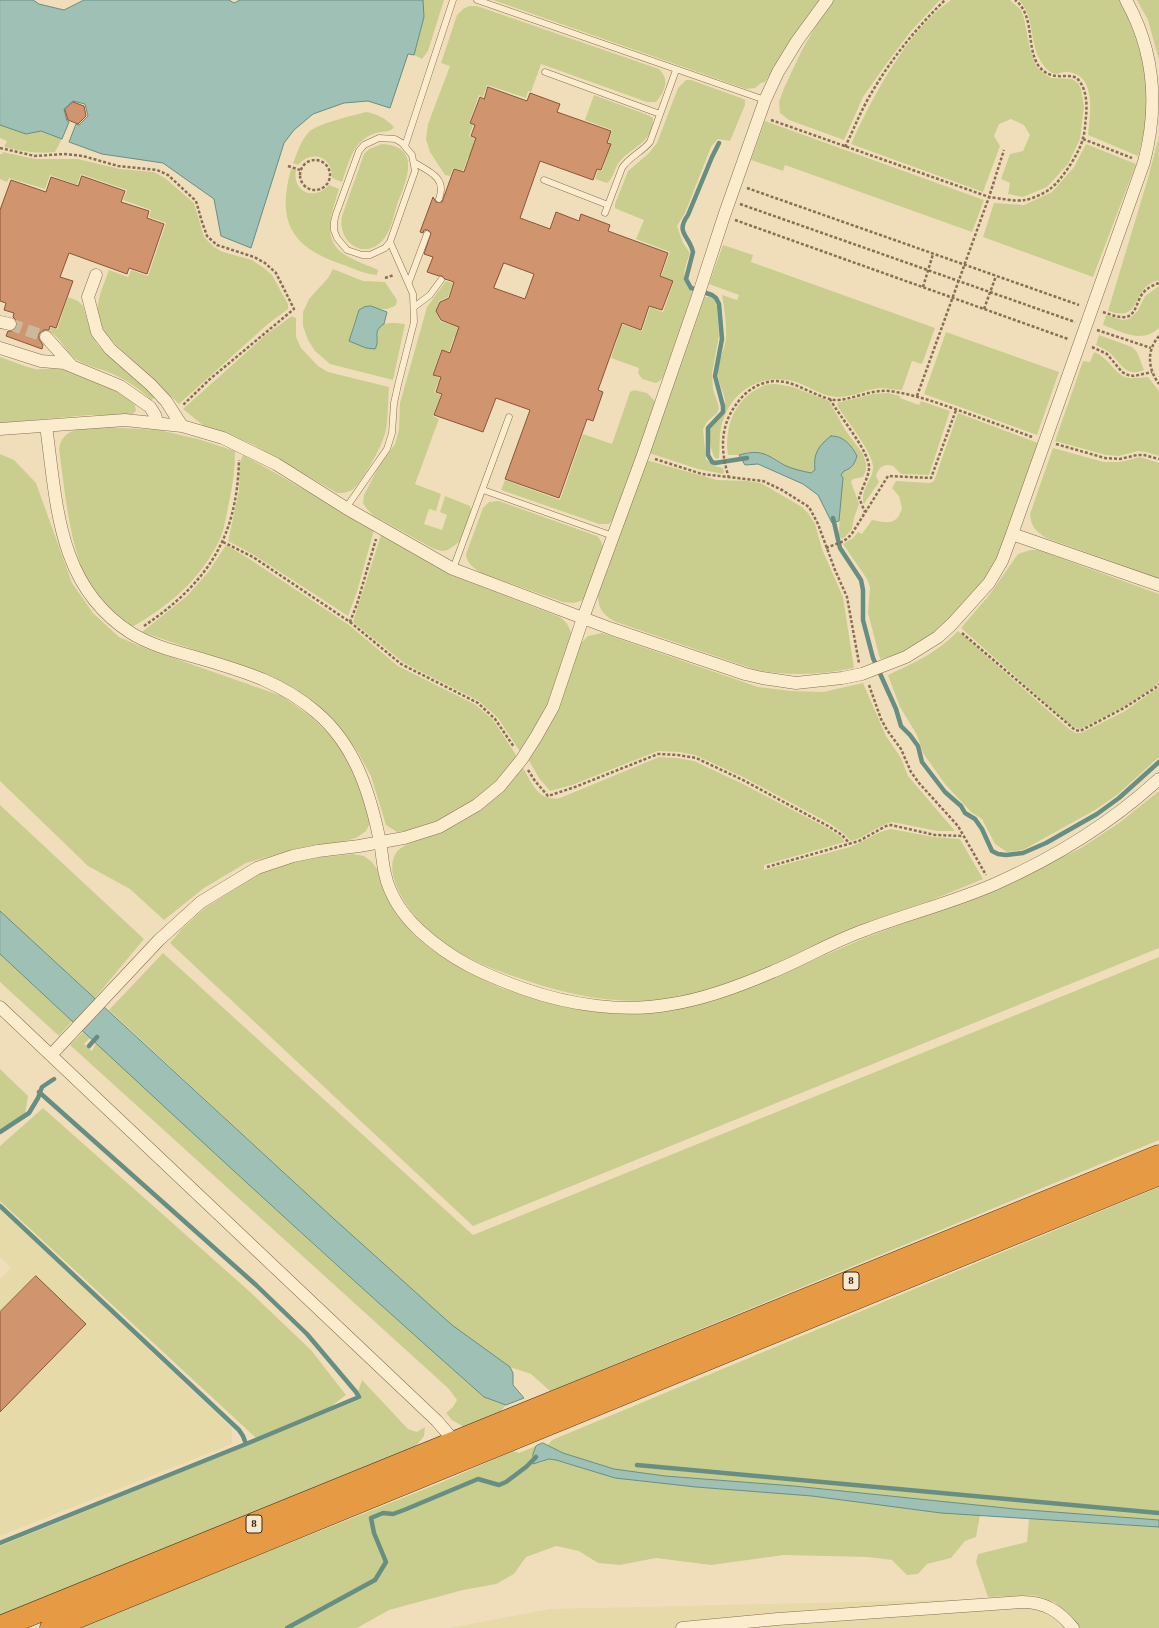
<!DOCTYPE html>
<html>
<head>
<meta charset="utf-8">
<style>
  body { margin:0 }
  canvas { display:block; background:#f0debb }
</style>
</head>
<body>
<canvas width="1159" height="1628"></canvas>
<script>
const g = document.querySelector('canvas').getContext('2d');
g.lineJoin = 'round';
function fill(path, color) {
  g.fillStyle = color;
  g.fill(path, 'evenodd');
}
function trace(path, color, width, dash) {
  g.strokeStyle = color;
  g.lineWidth = width;
  g.lineCap = dash ? 'butt' : 'round';
  g.setLineDash(dash || []);
  g.stroke(path);
}
function drawText(font, color, halo, rows, align = 'center') {
  g.font = font + ' Georgia,serif';
  g.lineWidth = 3.5;
  g.setLineDash([]);
  g.textBaseline = 'middle';
  g.strokeStyle = halo;
  g.fillStyle = color;
  for (const [text, x, y, turn = 0] of rows) {
    g.save();
    g.translate(x, y);
    g.rotate((+turn || 0) * Math.PI / 180);
    g.textAlign = isNaN(turn) ? turn : align;
    if (halo) g.strokeText(text, 0, 0);
    g.fillText(text, 0, 0);
    g.restore();
  }
}
fill(new Path2D(`
  M0,1209l232,219v16l-232,92v-257l11,-11 -11,-11z
  M1038,1591l26,9 22,28h-637l101,-19 437,-10z`), '#e6daa8');
fill(new Path2D(`
  M423,0h21l-16,51 -6,8 -8,-4 10,-38z
  M493,0h329l-34,47 -23,35 -4,1 -6,5 -9,1z
  M834,0h106l-29,31 -27,36 -21,30 -19,43 -55,-20 -9,-7 -1,-11 5,-14 18,-38 19,-33z
  M951,0h59l11,10 3,8 6,31 6,17 7,7 8,5 21,1 6,4 3,6 3,17 -4,33 -12,25 -21,23 -24,10 -15,-3 2,-11 -9,-4 9,-25 13,-3 7,-16 -6,-10 -13,-6 -12,5 -5,12 6,10 -17,46 -132,-48c22,-48 56,-113 100,-144z
  M1019,0h101c12,25 26,63 28,90 1,22 -4,45 -10,66l-50,-21c2,-20 9,-60 -20,-63 -4,-1 -8,2 -12,2 -7,-1 -13,-8 -16,-14 -11,-19 -5,-43 -21,-60z
  M1137,0h22v60l-11,-40z
  M469,6h8l182,63c11,10 6,23 -3,33h-9l-106,-38 -10,28 -3,-1 -2,7 -39,-13 -4,12 -4,-2 -10,28 4,2 -4,11 15,6 -6,18 -10,-3 -5,14 -10,-3 -3,8 -5,-1 -15,-23 -4,-13 2,-15 22,-58 -9,-3 16,-48 6,-6z
  M686,80h5l50,18 4,2v5l-15,36 -12,-2 -7,8 -26,66 -8,13 6,17 7,10c-6,17 -10,25 3,40l-30,84 -2,3 -5,3 -14,-4 -4,-6 1,-5 -28,-10 7,-21 -13,-5 4,-12 33,11 8,-24 13,5 11,-31 -13,-5 9,-24 -34,-13 8,-19 -25,-10 -4,-2v-4l13,-33 20,-17 9,-11 21,-55z
  M594,95l54,20 5,3c1,24 -21,29 -33,43 -6,7 -6,17 -13,22l-12,-4 3,-9 4,1 9,-27 -3,-2 4,-12 -27,-10z
  M366,112c12,2 19,6 28,15 -4,6 -11,4 -18,6 -23,7 -27,29 -34,49l-10,-4c1,-21 -20,-29 -34,-13l-5,-2c4,-10 8,-23 16,-31 9,-9 43,-16 57,-20z
  M765,121l219,79 -12,32 -187,-67 -2,6 -32,-11z
  M0,125l26,9 15,-3 21,8 -7,13c-18,2 -33,-1 -51,-5l3,-6 -7,-3z
  M1159,136v144c-31,8 -14,43 -51,31l40,-133z
  M382,144c41,2 24,38 15,61 -4,12 -6,28 -16,37 -19,18 -44,-1 -39,-26l22,-62 5,-5z
  M1086,144l50,20 -43,113 -110,-40 11,-34 30,2 28,-13 22,-25z
  M3,152l32,7h43l42,10 34,3 11,6 29,25 10,34 10,10 9,5 29,8 12,8 8,7 16,29v5l-20,15 -89,80 -72,-68c-17,-24 -7,-41 2,-66l19,7 3,-7 17,6 18,-53 -17,-6 2,-7 -28,-10 4,-10 -46,-16 -4,11 -27,-10 -5,14 -36,-11 -2,4 -7,-3v-25h2z
  M291,169l5,1c-4,23 19,31 33,15l10,4c-7,23 -19,52 8,67 10,6 21,9 31,14l-1,5c-13,-1 -24,-7 -36,-11 -51,-18 -64,-43 -50,-95z
  M723,245l30,10 -2,7 184,66 -13,36 -10,-3 -10,29c-7,0 -15,-2 -21,-2 -15,1 -30,10 -45,9 -14,-1 -26,-10 -40,-15 -35,-10 -67,9 -75,46 -2,10 -1,20 -2,30l-2,1 -3,-2c-3,-9 -8,-24 -1,-33 5,-5 11,-9 12,-17 2,-12 -7,-21 -7,-33 -1,-13 7,-24 8,-36 1,-12 -2,-31 -4,-43l15,5 2,-5 -30,-11z
  M333,269l30,12 22,1 12,18 -1,5c-5,3 -9,5 -15,4 -7,0 -15,-6 -21,1 -6,8 -8,22 -11,31l27,-8c5,-13 18,-10 29,-9l-12,56 -63,-16 -15,-13 -7,-11 -5,-14v-14l6,-13 19,-21z
  M446,281l7,2 -5,14 -9,4 -3,10 4,10 10,3 9,-4 2,19 -7,-2 -5,15 -8,-2 -9,25 8,3 -6,14 7,3 -8,21 6,3 -24,65 26,10 -5,17 -7,-2 -5,15 18,6 5,-15 -7,-3 5,-16 25,10 2,6 -13,30 -11,8 -6,1 -8,-2 -60,-33 -7,-7 -4,-6 1,-8 14,-27 17,-24 4,-14 1,-27 27,-96z
  M1159,286v42c-17,16 -37,4 -56,-3l3,-10 17,5 6,-1 8,-7 8,-16z
  M68,297l10,4 5,5 7,24 7,14 10,10 47,41v3l-3,2c-10,-10 -23,-19 -36,-25 -12,-6 -26,-8 -38,-15 -11,-7 -14,-20 -28,-29l2,-4 6,2z
  M704,297h7l4,3 2,7 2,29 -7,37 1,16 5,15 1,5 -2,4 -10,9 -4,7 3,30 4,4 5,3 8,2 1,4 -1,2 -25,-5 -49,-16z
  M292,316l4,2v19l5,11 17,18 10,6 61,15c-1,14 -1,29 -3,43 -3,15 -23,51 -34,60 -5,3 -10,3 -15,3l-83,-48 -26,-11 -23,-7 -22,-18 85,-76z
  M946,332l113,40 -22,63 -113,-41z
  M1099,335l33,12 5,5 7,18c-17,7 -22,-4 -32,-15 -4,-5 -11,-7 -16,-10z
  M1094,352c16,6 22,25 35,26 6,1 13,-1 19,-1l11,14v65l-13,-4 -8,-1 -19,5 -13,-1 -51,-14 28,-80 7,1z
  M0,357c12,4 23,9 35,12 9,1 16,-2 25,0 24,6 57,19 75,36l1,6 -5,4h-41l-90,8z
  M776,384l17,3 36,14 17,30 17,23 3,9v7l-3,7 -10,2 -2,3 8,22 -5,14 -2,11 -7,8 -3,2 -3,-3 1,-36 3,-22 -2,-3 3,-4 5,-2 5,-18 -11,-12 -29,24 1,7 -4,3 -16,-3 -11,-5 -10,-7 -24,-6 -11,3h-11c-4,-27 6,-56 33,-68 4,-3 10,-3 15,-3z
  M634,390l13,3 9,9 -40,114 -7,8h-10l-98,-34 4,-10 55,20 23,-66 29,10 18,-52z
  M888,393l12,3v2l19,7 2,-4 29,10 -21,64 -28,-1 -8,-8c-9,-3 -14,1 -17,10l3,6 -15,22c-5,-14 10,-25 9,-38 -2,-16 -26,-45 -35,-59l-1,-4 36,-9z
  M958,413l80,30 -31,88 -10,26 -12,22 -37,42 -13,11 -32,21 -23,6 -12,-46 2,-26 -3,-8 -24,-35 10,-6 5,-6 4,2 10,-14c15,3 25,6 30,-12l-3,-12 -7,-8 4,-7 34,2 4,-2z
  M106,427l53,3 39,9 37,12c0,17 -2,34 -6,51 -3,13 -4,27 -10,39 -19,39 -50,65 -87,86 -14,-11 -27,-21 -38,-36 -24,-33 -29,-101 -35,-142 4,-24 27,-20 47,-22z
  M1053,448l51,14h16l20,-5 19,6v115l-113,-40c-10,-7 -15,-11 -16,-24z
  M0,454l14,6 22,23 36,100 21,30 26,24 26,11 137,48 28,20 21,20 22,30 17,46 -1,13 -3,6 -10,7 -18,5 -52,9 -40,11 -42,25 -40,32 -34,-31 -42,-23 -88,-85z
  M243,455l29,16 102,59 -17,62 -9,24 -94,-61 -26,-14 11,-50 1,-28z
  M646,460l71,20 31,1 13,2 41,24 6,6 7,11 7,25 21,48 11,71c-32,7 -66,8 -98,2l-140,-48c-12,-6 -18,-13 -18,-26z
  M499,501l98,35c4,4 6,8 6,14 0,4 -14,45 -17,47 -6,7 -15,6 -23,5l-82,-29c-8,-6 -14,-9 -15,-19l17,-46 6,-6z
  M381,535l70,40 109,42c8,6 10,11 12,20l-23,65 -28,51 -23,-35 -19,-17 -75,-38 -51,-41z
  M226,545l25,15 98,65 49,41 78,39 17,15 25,38 -19,25 -25,21 -37,19 -30,8 -10,1 -11,-7 -15,-49 -15,-27 -25,-30 -35,-30 -25,-13 -129,-44 45,-36 22,-25z
  M1030,550h8l121,44v87l-5,6 -31,20 -43,22 -4,-1 -6,-3 -109,-97 29,-34 28,-40z
  M958,631l111,98 7,4h5l44,-22 34,-24v70l-42,38 -22,15 -72,40 -16,2 -12,-8 -13,-25 -11,-7 -26,-28 -22,-31 -6,-18 -17,-28 -12,-32c26,-12 50,-23 70,-44z
  M602,633l156,54 33,4 32,1 40,-9 23,53 15,22 7,18 47,55h-18l-45,-9c-15,4 -26,15 -41,19l-8,-8 -14,-10 -86,-46 -48,-22 -16,-3 -21,-1 -86,34 -22,6 -11,-13 -11,-19 52,-115 8,-8z
  M659,757l18,1 17,3 49,23 86,45 12,8 4,5 -81,23v5l86,-23c14,-5 27,-16 41,-18l43,8 26,2 23,40c-28,12 -57,23 -86,34 -15,5 -30,9 -44,15 -54,24 -106,53 -163,67 -58,14 -119,2 -174,-18 -36,-12 -71,-27 -97,-56 -13,-15 -36,-48 -23,-68 9,-12 35,-16 49,-23 9,-4 18,-9 26,-14 20,-14 35,-32 51,-50 10,17 16,36 38,32z
  M1159,791v157l-686,278 -303,-283 12,-14 23,-21 56,-35 35,-13 57,-6 11,2 8,6 5,7 14,35 11,17 12,14 17,14 33,21 37,18 35,11 52,12 34,2 155,-37 90,-39 127,-47 87,-42 38,-25z
  M0,805l144,134 -49,59 -95,-87z
  M163,953l310,282 686,-278v183l-609,251 -19,-17 -21,-7 -58,-42 -119,-107 -224,-208z
  M0,954l72,67 -13,15 -59,-54z
  M83,1032l7,6 -6,6 8,7 4,-8 217,201 171,153 22,8 -5,6 -6,4 -31,12 -12,-7 -6,-7 7,-6 4,-7 -8,-11 -379,-344z
  M0,1069l28,27 -3,18 -25,15z
  M43,1108l206,183 62,59 35,45 -17,13 -73,30 -256,-237v-55z
  M1159,1187v333l-144,-11 -221,-23 -129,-10 -51,-7 -51,-16 -15,-8 4,-5z
  M362,1380l46,49 9,3 8,-5 -1,9 -9,11 -415,170v-71l361,-147 -3,-7z
  M536,1446l-3,8 6,9 11,-4 6,1 59,18 81,9 116,9 129,17 39,2 -4,22 -11,4 -14,17 -24,6 -9,10 -11,1 -15,-15 -24,-3 -84,-2 -73,10 -55,-7 -36,7 -22,-2 -19,-12 -23,-5 -30,11 -12,17 -18,10 -33,6 -74,20 -32,18h-280l363,-145 73,-32 6,2z
  M1029,1519l130,8v101h-81l-23,-26 -21,-7 -46,2 -12,-35 2,-8 49,-12z`), '#c9ce8f');
const water = new Path2D(`
  M0,0h33l6,4 25,6 20,-10h145l5,3 6,-3h183l1,17 -10,38 -6,-1 -18,54 -22,-7 -24,2 -31,11 -19,16 -10,13 -33,105 -30,-12 -7,-37 -51,-36 -61,-9 -33,-12 7,-18 3,1 9,-9 -3,-12 -12,-3 -9,8 3,12 2,1 -7,17 -21,-8 -15,3 -26,-9z
  M371,306l16,6 -3,12c-13,8 -3,15 -9,25l-9,-1 -17,-7 10,-31 5,-3z
  M831,436c12,-1 21,10 26,20 -3,9 -5,12 -13,15l-3,4 2,3 -4,43 -7,2 -14,-28 -15,-11 -45,-20 -13,1 -6,-10c22,-6 27,-1 45,10 8,4 18,6 27,8l4,-3c-2,-16 3,-24 16,-34z
  M0,911l333,307 119,107 58,42 3,6v12l11,13 -18,7 -22,-8c-164,-145 -324,-294 -484,-443z
  M543,1443l20,10 51,16 51,7 129,10 221,23 144,11v7l-218,-14 -129,-17 -116,-9 -81,-9 -59,-18 -7,-1 -16,5v-10l3,-8z`);
fill(water, '#9fc0b5');
trace(water, '#678e83', 1);
trace(new Path2D(`
  M719,143l-7,14 -24,58c-13,18 1,20 5,37l-7,27 5,9 21,7 4,3 3,6 3,35 -7,37 8,30v6l-15,16v27l4,7 3,1 32,-5
  M833,518l7,30 21,32 2,10v30l10,38 23,51 5,17 9,9 8,11 4,16 23,30 16,14 4,7 10,6 7,10 10,22 6,3 8,1 17,-2 23,-10 51,-29 22,-16 40,-36
  M89,1046l8,-9
  M39,1092l217,193 51,49 49,58 3,5 -113,47
  M0,1132l29,-19 9,-15 4,-11 12,-8
  M0,1206l239,224 4,6 3,8 -246,99
  M637,1465l522,48
  M287,1628l88,-48 11,-18 -12,-29 -3,-15 12,-5 10,1 11,-4 74,-31 21,6 7,-3 20,-15 10,-10`), '#678e83', 4.5);
const building = new Path2D(`
  M488,87l39,14 3,-8 30,11 -3,8 54,19 -4,12 4,1 -10,26 -4,-1 -4,11 -53,-19 -20,57 30,11 6,-17 23,9 2,-7 29,11 -2,6 60,22 -8,23 13,5 -11,29 -13,-4 -8,24 -19,-7 -24,67 5,2 -10,29 -6,-2 -28,79 -54,-19 25,-69 -34,-12 -13,34 -49,-17 8,-21 -6,-2 5,-15 -8,-2 9,-25 8,3 9,-26 -18,-7 -5,-9 4,-9 9,-4 5,-16 -9,-3 -3,-3h-3l-12,-4 6,-15 -9,-3 7,-21 -3,-3h-4l-1,3 -3,-1 13,-35 3,5h6l12,-33 10,3 12,-34 -5,-2 4,-11 -5,-2 10,-26 4,2zM504,263l30,11 -9,25 -31,-11z
  M73,102l11,4 2,10 -8,8 -10,-4 -3,-10z
  M82,176l43,15 -4,11 28,9 -2,7 17,6 -17,50 -18,-6 -2,6 -58,-21 -9,24 13,4 -17,47 -6,-2 -1,4h-5l-5,4v5l4,6 -1,4 -36,-13 2,-5h5l4,-6v-4l-4,-4 1,-4 -10,-3 2,-7 -6,-2v-91l11,-30 35,12 5,-15 27,9z
  M36,1276l50,48 -86,88v-100z`);
fill(building, '#d0946e');
trace(building, '#885539', 1);
trace(new Path2D(`
  M10,324l36,13`), '#cbb99b', 12, [12, 6]);
const service = new Path2D(`
  M477,0l288,100
  M545,72l115,42
  M379,138l16,1 7,4 10,12 3,16 -25,71 -5,6 -15,7h-8l-15,-5 -10,-12 -3,-8v-8l2,-8 23,-63 5,-6z
  M405,146l48,-146
  M415,163c15,9 32,15 24,36
  M544,180l64,25
  M605,213l17,-45c7,-11 20,-16 28,-26l26,-72
  M409,282l18,-48
  M414,307l16,-12 11,-15
  M483,490l130,46
  M346,508l41,-59 5,-16 2,-30 4,-18 16,-63 -1,-28 -23,-52
  M453,569l56,-152`);
const minor = new Path2D(`
  M96,275l-8,22 9,35 13,17 41,36 15,16 16,25
  M0,322l10,2
  M46,337l25,28
  M0,348l41,13 23,2 56,23 30,21 5,8 2,7
  M46,426c11,78 11,160 85,207 21,13 47,19 71,26 43,13 79,23 114,53 38,32 53,78 63,125 3,12 3,25 6,37 5,22 19,42 35,57 33,30 63,43 104,58 46,16 99,24 148,15 32,-5 70,-19 100,-32 32,-13 63,-32 96,-43 42,-16 86,-27 127,-45 61,-27 115,-60 164,-105
  M0,429l125,-9 57,6 41,12 53,26 70,44 107,61 159,60 133,45 17,4 34,5 46,-5 20,-4 44,-17 32,-20 14,-13 37,-41 13,-22 10,-27 132,-372c15,-57 11,-110 -18,-162
  M1012,534l147,51
  M0,1007l437,414 18,21
  M51,1055l108,-115 42,-38 56,-34 36,-12 25,-5 41,-5 45,-8 35,-11 38,-22 23,-19 22,-27 14,-22 17,-30 30,-89 60,-163 55,-159 26,-80 41,-116 13,-28 19,-31 30,-41
  M682,1628l96,-9 244,-17c23,0 37,9 51,26`);
const motorway = new Path2D(`
  M0,1627l1159,-471
  M51,1628l1108,-454`);
trace(service, '#876e54', 7);
trace(minor, '#876e54', 13);
trace(motorway, '#543c29', 23);
trace(new Path2D(`
  M771,120l218,77c10,1 27,5 36,3 7,-1 20,-7 25,-11 12,-9 30,-37 33,-51 2,-6 2,-14 3,-21 1,-11 1,-25 -6,-35 -8,-14 -27,4 -42,-17 -12,-19 -3,-50 -23,-65
  M1083,139l49,19
  M845,147c8,-16 14,-32 23,-48 20,-36 47,-70 77,-99
  M0,148l35,8 29,-2 19,2 35,10 39,4 11,5 28,26 6,21 5,14 10,9 37,12 11,6 11,10 18,36 -84,70 -27,26
  M300 175a15 15 0 1 1 30 0a15 15 0 1 1-30 0Z
  M288,166l12,4
  M747,188l332,117
  M740,204l335,118
  M735,220l333,119
  M385,278l9,-3
  M923,287l10,-33
  M984,309l12,-33
  M1103,312c6,2 13,5 19,5 14,2 14,-16 21,-24 4,-5 10,-8 16,-10
  M1097,330l54,18
  M1159,336c-13,15 -11,33 0,48
  M1092,347l15,7 15,18 6,3 6,1 18,-4
  M917,396l72,-199 15,-47
  M830,399c9,17 41,54 39,70 -1,9 -7,19 -10,29l6,14
  M1056,444l49,14 15,1 17,-4h7l15,4
  M655,459l47,15 61,7 19,9 27,17 9,17 17,46 12,27 12,66
  M729,478c-10,-31 -9,-57 14,-82 9,-9 19,-14 32,-15 22,0 39,16 60,19 14,1 36,-11 54,-9 24,3 46,11 69,19 25,9 50,18 74,27
  M223,542l30,15 97,65 7,-18 19,-65
  M826,548l18,-7 7,-6 37,-59 43,2 25,-68
  M350,622l51,42 77,39 17,16 19,28
  M144,626c63,-43 93,-87 95,-166
  M962,633l113,97 5,1 44,-23 31,-20 4,-4
  M869,685l12,34 6,11 14,19 10,23 8,11 39,43 28,49
  M528,770l7,11 13,15 27,-9 83,-33 20,1 18,3 47,22 85,46 14,9 8,9
  M767,867l92,-26 27,-15 5,-1 44,10 28,1`), '#876e54', 2.5, [3, 2]);
trace(service, '#fbecce', 6);
trace(minor, '#fbecce', 12);
trace(motorway, '#e69a44', 22);
for (const [x, y, w] of [
  [851,1281,16],
  [254,1524,16]
]) {
  const box = new Path2D();
  box.roundRect(x - w / 2, y - 9, w, 18, 3);
  g.fillStyle = '#f7e9cb';
  g.fill(box);
  trace(box, '#36261a', 1);
}
drawText('bold 11px', '#36261a', null, [
  ["8",851,1281],
  ["8",254,1524]
]);
</script>
</body>
</html>
